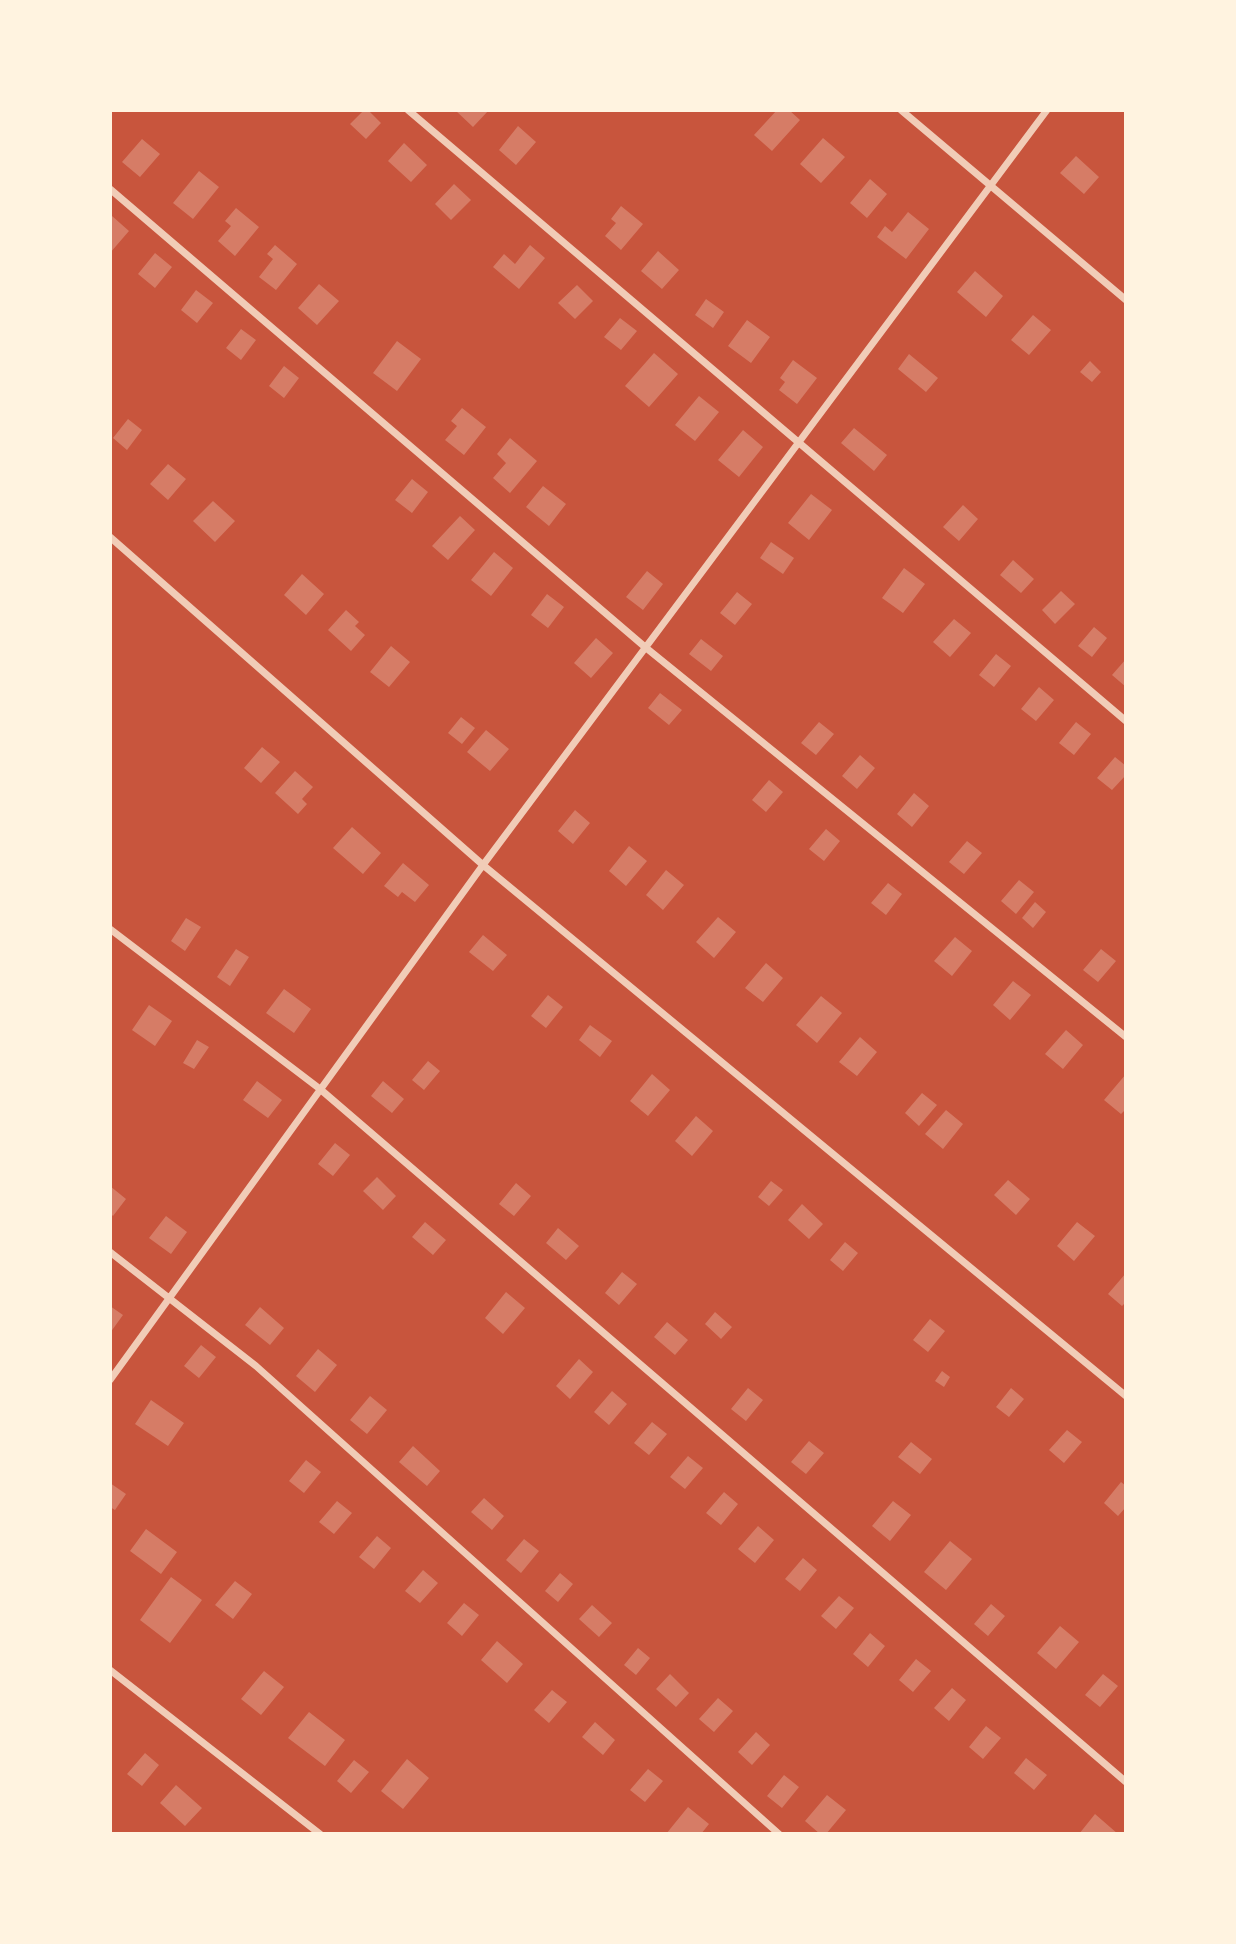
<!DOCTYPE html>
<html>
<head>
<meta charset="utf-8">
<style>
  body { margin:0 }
  #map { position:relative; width:1236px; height:1944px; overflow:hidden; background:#c8553d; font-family:"DM Sans",sans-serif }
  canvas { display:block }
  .frame { position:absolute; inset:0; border:112px solid #fff3e0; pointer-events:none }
</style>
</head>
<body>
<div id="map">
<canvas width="1236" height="1944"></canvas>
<div class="frame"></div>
</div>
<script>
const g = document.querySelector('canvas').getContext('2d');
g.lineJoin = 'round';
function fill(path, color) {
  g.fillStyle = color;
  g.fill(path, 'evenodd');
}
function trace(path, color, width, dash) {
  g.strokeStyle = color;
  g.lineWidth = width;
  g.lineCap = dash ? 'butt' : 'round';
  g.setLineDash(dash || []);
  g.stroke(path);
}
fill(new Path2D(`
  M364,110h4l13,13 -15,16 -16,-15z
  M455,110h34l-16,17z
  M777,110h12l11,10 -28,31 -18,-16z
  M518,126l18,16 -20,23 -17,-15z
  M823,138l22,19 -24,26 -21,-19z
  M142,139l18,15 -20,23 -18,-15z
  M404,143l23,22 -16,17 -23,-21z
  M1076,156l23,21 -15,17 -24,-21z
  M199,171l20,16 -26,32 -20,-16z
  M870,179l17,15 -20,24 -17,-15z
  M454,184l17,16 -20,20 -16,-16z
  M621,206l22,18 -22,26 -16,-14 11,-13 -5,-4z
  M236,208l23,19 -24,29 -17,-15 13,-15 -6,-5z
  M908,212l21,17 -23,30 -29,-22 8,-11 7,6z
  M112,216l17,15 -19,22v-35z
  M275,245l22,19 -21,26 -17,-13 14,-18 -6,-5z
  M530,245l15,13 -26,31 -26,-22 11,-13 11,10z
  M658,251l21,19 -17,19 -21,-18z
  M155,253l17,14 -17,21 -17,-14z
  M975,271l28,25 -17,21 -29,-25z
  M319,284l20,17 -22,24 -19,-17z
  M577,285l16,16 -18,18 -17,-16z
  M196,290l17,13 -16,20 -16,-13z
  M706,299l18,13 -11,16 -18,-13z
  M1033,315l18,15 -22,25 -18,-15z
  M620,318l17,13 -16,19 -17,-13z
  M747,320l23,17 -19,26 -23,-17z
  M241,329l15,11 -15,20 -15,-12z
  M397,341l24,18 -24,32 -24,-18z
  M654,353l24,21 -29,33 -24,-21z
  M909,354l29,24 -12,14 -28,-23z
  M793,360l24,18 -20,26 -18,-14 6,-8 -5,-4z
  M1090,361l11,11 -9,10 -12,-10z
  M284,366l15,12 -15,20 -15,-12z
  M699,396l20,16 -24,29 -20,-16z
  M462,408l24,19 -22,28 -19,-15 12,-14 -6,-5z
  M128,419l14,11 -15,20 -14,-12z
  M854,428l33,27 -13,16 -33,-28z
  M743,430l20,17 -24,30 -21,-17z
  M510,438l27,23 -27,32 -17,-15 13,-15 -9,-9z
  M168,464l18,15 -18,21 -18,-16z
  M412,479l16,13 -16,21 -17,-13z
  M543,486l23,18 -17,22 -23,-19z
  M811,494l21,16 -23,30 -21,-17z
  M213,501l22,20 -20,21 -22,-21z
  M963,505l15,14 -19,22 -16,-14z
  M460,516l15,14 -27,30 -16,-14z
  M771,542l23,16 -11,16 -23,-16z
  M494,552l19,16 -22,28 -20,-16z
  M1013,560l21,19 -13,14 -21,-18z
  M904,568l21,16 -22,29 -21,-15z
  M647,571l16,13 -20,26 -17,-13z
  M302,574l22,20 -18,21 -22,-20z
  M1061,591l14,13 -20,20 -13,-14z
  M737,592l15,12 -17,21 -15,-12z
  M547,594l17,13 -16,21 -17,-13z
  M346,610l13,12 -4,4 10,9 -14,16 -23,-21z
  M954,619l17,14 -21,24 -17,-15z
  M1094,627l13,11 -15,19 -14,-11z
  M596,638l17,15 -22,25 -17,-15z
  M701,639l22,17 -12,15 -22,-17z
  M391,646l19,16 -21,25 -19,-15z
  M996,654l15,12 -17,21 -15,-12z
  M1126,659v28l-14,-12z
  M1039,687l15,13 -18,21 -15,-12z
  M660,693l22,17 -13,15 -21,-17z
  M461,717l14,11 -13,16 -14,-11z
  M819,722l15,12 -18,21 -15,-12z
  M1076,722l15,12 -17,21 -15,-12z
  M486,730l23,19 -19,22 -23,-19z
  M262,747l18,15 -19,21 -17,-15z
  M860,755l15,13 -18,21 -15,-13z
  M1115,757l11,9v9l-14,15 -15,-12z
  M295,771l18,16 -11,12 5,5 -9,10 -23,-21z
  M769,780l14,12 -17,20 -14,-12z
  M914,793l15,13 -17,21 -15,-13z
  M575,810l15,13 -17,21 -15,-13z
  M352,827l29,26 -18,21 -30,-26z
  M826,829l14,12 -16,20 -15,-12z
  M967,841l15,12 -18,21 -15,-12z
  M629,846l18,15 -21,25 -17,-15z
  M403,863l26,22 -14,17 -13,-10 -4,5 -14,-11z
  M666,870l18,15 -21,25 -17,-15z
  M1019,880l15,12 -18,22 -15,-13z
  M888,883l14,11 -16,21 -15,-12z
  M1035,902l11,10 -13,16 -11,-10z
  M718,917l18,15 -22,26 -18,-16z
  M186,918l15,9 -16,24 -14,-10z
  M483,935l24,20 -14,16 -24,-19z
  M955,937l17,14 -20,25 -18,-15z
  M236,949l13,8 -19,29 -13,-9z
  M1101,949l15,12 -18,21 -15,-12z
  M766,963l17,15 -20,24 -18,-14z
  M1013,981l18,14 -21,25 -17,-15z
  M284,989l27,20 -17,24 -28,-20z
  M548,995l15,12 -17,21 -15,-12z
  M821,996l21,17 -25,30 -21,-18z
  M149,1005l23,16 -17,25 -23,-16z
  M590,1025l22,16 -12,16 -21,-17z
  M1066,1030l17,15 -20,24 -18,-15z
  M860,1037l17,15 -20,24 -18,-14z
  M197,1040l12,7 -15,22 -11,-6z
  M428,1061l12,10 -16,19 -12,-10z
  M652,1074l18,16 -22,26 -18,-15z
  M1126,1074v35l-5,5 -17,-14z
  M257,1081l25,19 -14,18 -25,-18z
  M383,1081l21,18 -12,14 -21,-17z
  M922,1093l15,12 -18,21 -14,-13z
  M946,1110l17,14 -20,25 -18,-15z
  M696,1116l17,15 -21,25 -17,-15z
  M335,1143l15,12 -17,21 -15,-12z
  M377,1177l19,19 -13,14 -20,-19z
  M1008,1180l22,19 -14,16 -22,-20z
  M771,1181l12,9 -14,16 -11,-9z
  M516,1183l15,13 -17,20 -15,-12z
  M110,1186l16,13 -13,17 -3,-3z
  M802,1204l21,20 -14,15 -21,-19z
  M166,1216l21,16 -16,22 -22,-16z
  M425,1222l21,18 -13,15 -21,-18z
  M1077,1222l18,14 -21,25 -17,-15z
  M558,1228l21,18 -13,14 -20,-17z
  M845,1242l13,11 -15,18 -13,-11z
  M622,1272l15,12 -18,21 -14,-12z
  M1126,1273v29l-4,4 -14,-12z
  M506,1292l19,16 -22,26 -18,-16z
  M110,1306l13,9 -13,18z
  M260,1307l24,21 -14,17 -25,-20z
  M715,1312l17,15 -11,12 -16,-15z
  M930,1319l15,12 -17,21 -15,-12z
  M667,1322l21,18 -13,15 -21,-18z
  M201,1345l15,12 -17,21 -15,-12z
  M318,1349l19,16 -22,27 -19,-16z
  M579,1359l14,13 -23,27 -14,-13z
  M942,1371l8,6 -6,10 -9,-6z
  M748,1388l15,12 -17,21 -15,-12z
  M1011,1388l13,11 -15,18 -13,-10z
  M612,1391l15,13 -18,21 -15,-13z
  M370,1396l17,14 -20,24 -17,-14z
  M151,1400l33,23 -16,23 -33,-22z
  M652,1422l15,12 -18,21 -15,-12z
  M1067,1430l15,12 -18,21 -15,-13z
  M809,1441l15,12 -18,21 -15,-12z
  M911,1442l21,17 -12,15 -22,-17z
  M413,1446l27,25 -13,15 -28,-24z
  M688,1456l15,12 -18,21 -15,-12z
  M306,1460l15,12 -17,21 -15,-12z
  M1121,1482l5,4v21l-8,9 -14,-13z
  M110,1483l16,11 -11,16 -5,-3z
  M724,1492l14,12 -17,21 -15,-12z
  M484,1498l20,18 -12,14 -21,-18z
  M337,1501l15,12 -18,21 -15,-12z
  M893,1501l18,14 -21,26 -18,-15z
  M758,1526l16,14 -19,23 -17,-14z
  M146,1529l31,23 -16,22 -31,-23z
  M377,1536l14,12 -17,21 -15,-12z
  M524,1539l15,12 -18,22 -15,-13z
  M950,1541l22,18 -26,31 -22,-18z
  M803,1558l14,12 -17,21 -15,-12z
  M423,1570l15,13 -18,20 -15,-12z
  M560,1573l13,11 -15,18 -13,-11z
  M171,1577l31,23 -32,43 -30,-23z
  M235,1581l17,13 -19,25 -18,-14z
  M839,1596l15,12 -18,21 -15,-13z
  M464,1603l15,12 -17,21 -15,-13z
  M991,1604l14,12 -17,20 -14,-12z
  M592,1605l20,18 -13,14 -20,-18z
  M1060,1626l19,16 -23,27 -19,-16z
  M870,1633l15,13 -17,21 -15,-13z
  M497,1641l26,23 -16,19 -26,-23z
  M638,1648l12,10 -14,17 -12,-10z
  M916,1659l15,12 -18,21 -14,-12z
  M264,1671l20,16 -23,28 -20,-16z
  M670,1674l19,19 -13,14 -20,-18z
  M1103,1674l15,12 -18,21 -15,-12z
  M952,1688l14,12 -17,21 -15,-13z
  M552,1690l15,12 -18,21 -15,-13z
  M718,1698l15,13 -19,21 -15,-13z
  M309,1712l36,28 -20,26 -37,-28z
  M595,1722l20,18 -12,15 -21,-18z
  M986,1726l15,12 -18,21 -14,-12z
  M756,1732l14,13 -18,20 -14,-13z
  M145,1753l14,12 -17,21 -15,-12z
  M1026,1758l21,17 -13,15 -20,-17z
  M407,1759l22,19 -26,31 -22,-18z
  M354,1760l15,12 -18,21 -14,-12z
  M648,1769l15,12 -18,21 -15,-12z
  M784,1775l15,12 -17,21 -15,-12z
  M176,1785l26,23 -17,18 -25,-23z
  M827,1795l19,15 -20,24h-6l-15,-13z
  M688,1807l21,17 -8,10h-35z
  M1095,1814l23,20h-39z`), '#d67c66');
trace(new Path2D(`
  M408,110l718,611
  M901,110l225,190
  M110,189l535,458 481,390
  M110,537l373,328 643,531
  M110,929l210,160 806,693
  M110,1252l146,114 523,468
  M110,1380l373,-515 564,-755
  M110,1670l210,164`), '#f1ccb7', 7);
</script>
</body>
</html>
